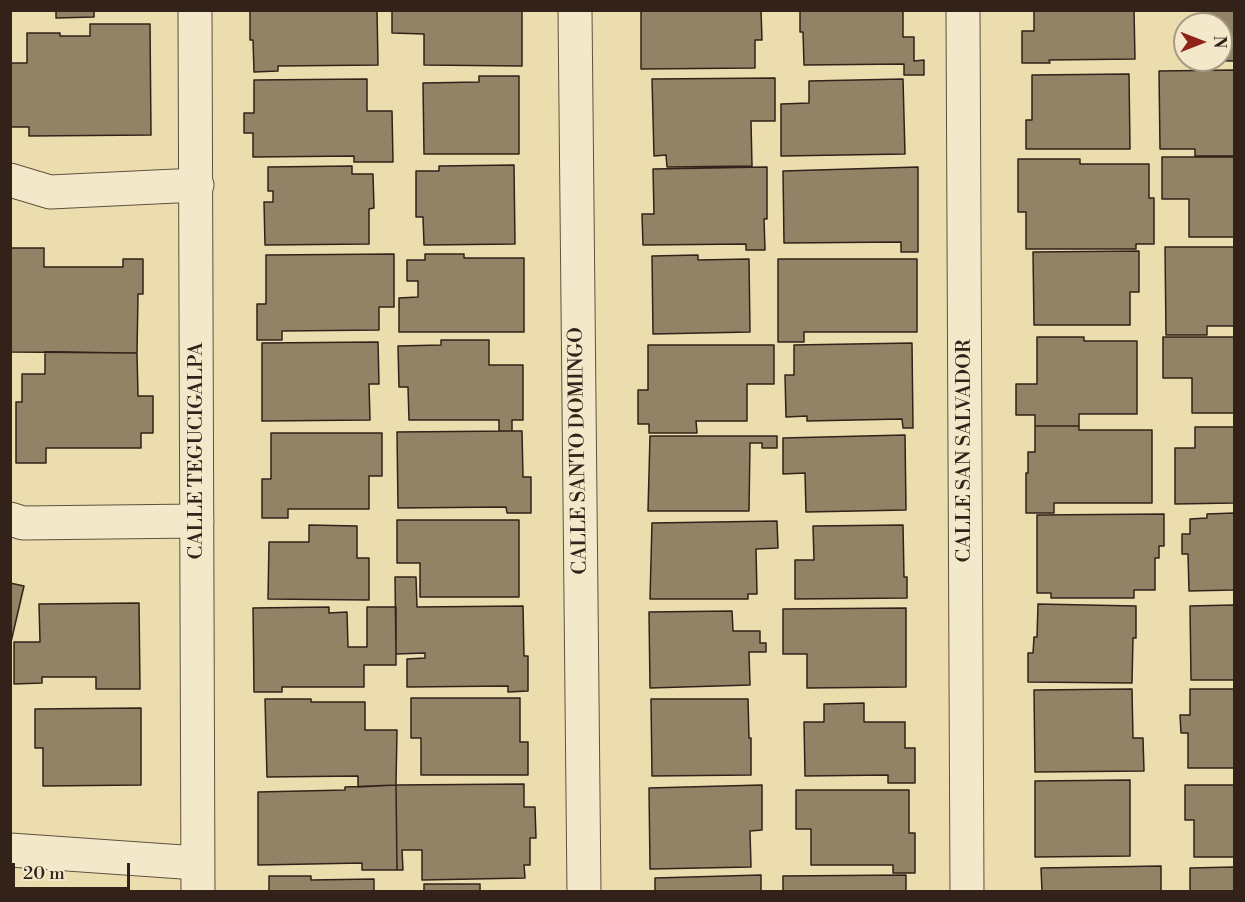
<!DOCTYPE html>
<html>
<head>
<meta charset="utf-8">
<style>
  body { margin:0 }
  #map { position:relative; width:1245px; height:902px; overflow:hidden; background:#ecddae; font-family:"Libre Bodoni",serif }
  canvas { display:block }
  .frame { position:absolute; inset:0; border:12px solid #322219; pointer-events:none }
  .north { position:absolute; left:1173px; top:12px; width:60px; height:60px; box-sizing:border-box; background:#f3e9ca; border:2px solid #a69983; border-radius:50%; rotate:90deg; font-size:16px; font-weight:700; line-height:24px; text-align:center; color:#322219 }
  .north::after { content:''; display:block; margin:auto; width:21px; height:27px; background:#8f2418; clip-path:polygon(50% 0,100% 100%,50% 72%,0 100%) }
  .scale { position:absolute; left:12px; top:863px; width:118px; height:27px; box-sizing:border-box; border:3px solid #322219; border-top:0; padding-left:8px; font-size:18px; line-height:21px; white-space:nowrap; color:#322219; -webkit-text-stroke:4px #f3e9ca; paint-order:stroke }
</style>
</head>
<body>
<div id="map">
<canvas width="1245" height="902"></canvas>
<div class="frame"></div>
<div class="north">N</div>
<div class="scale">20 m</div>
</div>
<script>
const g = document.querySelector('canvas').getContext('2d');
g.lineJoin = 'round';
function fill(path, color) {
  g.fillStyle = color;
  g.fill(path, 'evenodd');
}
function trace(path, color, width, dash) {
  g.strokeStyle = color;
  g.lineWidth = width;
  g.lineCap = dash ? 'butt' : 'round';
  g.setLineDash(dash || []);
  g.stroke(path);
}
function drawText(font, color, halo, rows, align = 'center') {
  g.font = font + ' "Libre Bodoni",serif';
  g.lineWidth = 5;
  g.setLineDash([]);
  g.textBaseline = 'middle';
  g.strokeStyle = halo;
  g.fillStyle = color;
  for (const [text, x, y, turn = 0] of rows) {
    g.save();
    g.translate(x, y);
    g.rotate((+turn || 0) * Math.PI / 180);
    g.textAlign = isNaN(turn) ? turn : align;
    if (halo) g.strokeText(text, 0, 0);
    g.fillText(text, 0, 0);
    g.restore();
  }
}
const building = new Path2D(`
  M56,10h38v7l-38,1z
  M265,10h112l1,55 -100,1v5l-24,1 -1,-32h-3v-29z
  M392,10h130v56l-98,-1v-31l-32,-1z
  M641,10h120l1,30h-7v28l-114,1z
  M800,10h103v27h11v24l10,-1v15h-20v-11l-100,1 -1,-33h-3z
  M1022,10h112l1,49 -86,1 1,3h-28v-32h12v-20z
  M1203,10h31v51l-48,-1h35v-36h-34v-5h16z
  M90,24h60l1,111 -122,1v-9h-19v-64h17v-30h33v3h30z
  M1234,70v86h-39v-7h-35l-1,-78z
  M1129,74l1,75h-104v-29h6v-45z
  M479,76h40v78h-95l-1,-71 56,-1z
  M775,78v43h-24l1,45 -85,1 -1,-12 -12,1 -2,-77z
  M367,79v32h25l1,51h-39v-6l-101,1v-24h-9v-20h10v-33z
  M903,79l2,75 -124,2v-52l28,-1v-22z
  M1162,157h72v80h-45v-38h-27z
  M1018,159h62v5h69v34h5v46h-18v5h-110v-37h-8z
  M514,165l1,79 -91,1 -1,-28h-7v-46h23v-5z
  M352,166v8h21l1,34 -5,1v35l-104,1 -1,-43h9v-11h-5v-24z
  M767,167v52h-3l1,31h-19v-6l-103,1 -1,-31h12l-1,-45z
  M918,167v85h-17v-10l-117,1 -1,-72z
  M1165,247h69v79h-27v9h-41z
  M10,248h34v19h79v-8h20v35h-5l-1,59 -126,-1z
  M1139,251v41h-9v33h-96l-1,-73z
  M394,254v53h-15v23l-97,1v9h-25v-36h9v-49z
  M425,254h39v4h60v74h-125v-34l19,-1v-16h-11v-21h18z
  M698,255v5l51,-1 1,73 -97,2 -1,-78z
  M778,259h139v73h-113v10h-26z
  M1037,337h47v4h53v73h-58v12h-44v-11h-19v-31h21z
  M1163,337h71v76h-42v-35h-29z
  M441,340h48v25h34v55h-11v11h-13v-11h-90l-1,-33h-9l-1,-41 43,-1z
  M378,342l1,42h-10l1,36 -108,1v-78z
  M912,343l1,85h-10l-1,-9 -95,2v-5l-21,1 -1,-42h9v-30z
  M648,345h126v39h-27v37h-51l1,12h-48v-9h-11v-34h10z
  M45,352l92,1 1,43h15v37h-12v15h-95v15h-30v-61h6v-28h23z
  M1035,426h44v4h73v73h-98v10h-28v-40h2v-21h7z
  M1195,427h39v76l-59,1v-56h20z
  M512,431h10l1,46h8v36h-24l-1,-6 -108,1 -1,-76z
  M271,433h111v43h-13v33h-81v9h-26v-39h9z
  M905,435l1,75 -100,2 -1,-39 -22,1v-36z
  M650,436h127v12h-15v-5h-12l-1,68h-101z
  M1234,513v77l-45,1 -1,-37h-6v-20h8v-15l17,-1v-4z
  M1164,514v32h-5v12h-4v32h-21v8h-83v-5h-14v-78z
  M397,520h122v77h-99v-34h-23z
  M777,521l1,27 -22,1 1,45h-9v5h-98l2,-76z
  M309,525l48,1v32h12v42l-101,-1 1,-57h40z
  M903,525l1,52h3v21l-112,1v-39h19l-1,-34z
  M395,577h21l1,30 106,-1 1,50h4v35l-20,1v-6l-101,1v-28l18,-1v-5l-29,1z
  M10,583l14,3 -13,56h-1z
  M139,603l1,86h-44v-12h-54v6l-28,1v-42h26l-1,-38z
  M1038,604l98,2v32h-3l-1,45 -104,-1v-29h5l1,-16h3z
  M1234,605v75h-43l-1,-74z
  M329,607v6l18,-1 1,35h19v-40h29v58h-32v22h-82v5h-28l-1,-84z
  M906,608v79l-99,1v-34h-24v-45z
  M732,611l1,20h27v12h6v9h-17l1,33 -100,3 -1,-76z
  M1132,689l1,49h10l1,33 -109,1 -1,-82z
  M1190,689h44v79h-46v-35h-7l-1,-18h10z
  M411,698h109v44h8v33h-107v-37h-10z
  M265,699h46v3h54v28h32l-1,55 -38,2v-11l-91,1z
  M651,699h97l1,39h2v37l-99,1z
  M864,703v19h41v26h10v35h-27v-8l-83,1 -1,-54h20v-18z
  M141,708v77l-98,1v-38h-8v-39z
  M1130,780v76l-95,1v-76z
  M524,784v23h11l1,31h-6v27h-6l1,13 -103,2v-30h-20l1,20h-6l-1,-85z
  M396,785l1,85h-35v-7l-104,2v-73l87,-2v-3z
  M762,785v45l-12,1 1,36 -101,2 -1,-81z
  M1185,785h49v72h-40v-37h-9z
  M796,790h113v43h6v40h-22v-8h-82v-36h-15z
  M1161,866v26h-119l-1,-24z
  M1234,867v25h-44v-24z
  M761,875v17h-106v-14z
  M906,875v17h-123v-16z
  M269,876h42v4l63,-1v13h-105z
  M424,884h56v8h-56z`);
fill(building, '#938366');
trace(building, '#322219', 1.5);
const minor = new Path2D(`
  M195,10l3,882
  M575,10l9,882
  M963,10l4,882
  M10,180l40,12 147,-7
  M10,519l13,4 174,-2
  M10,850l187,13`);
trace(minor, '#60513e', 35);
trace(minor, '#f3e9ca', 33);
drawText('20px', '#322219', '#f3e9ca', [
  ["CALLE TEGUCIGALPA",197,451,-90],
  ["CALLE SANTO DOMINGO",579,451,-91],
  ["CALLE SAN SALVADOR",965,451,-90]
]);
</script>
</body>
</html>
